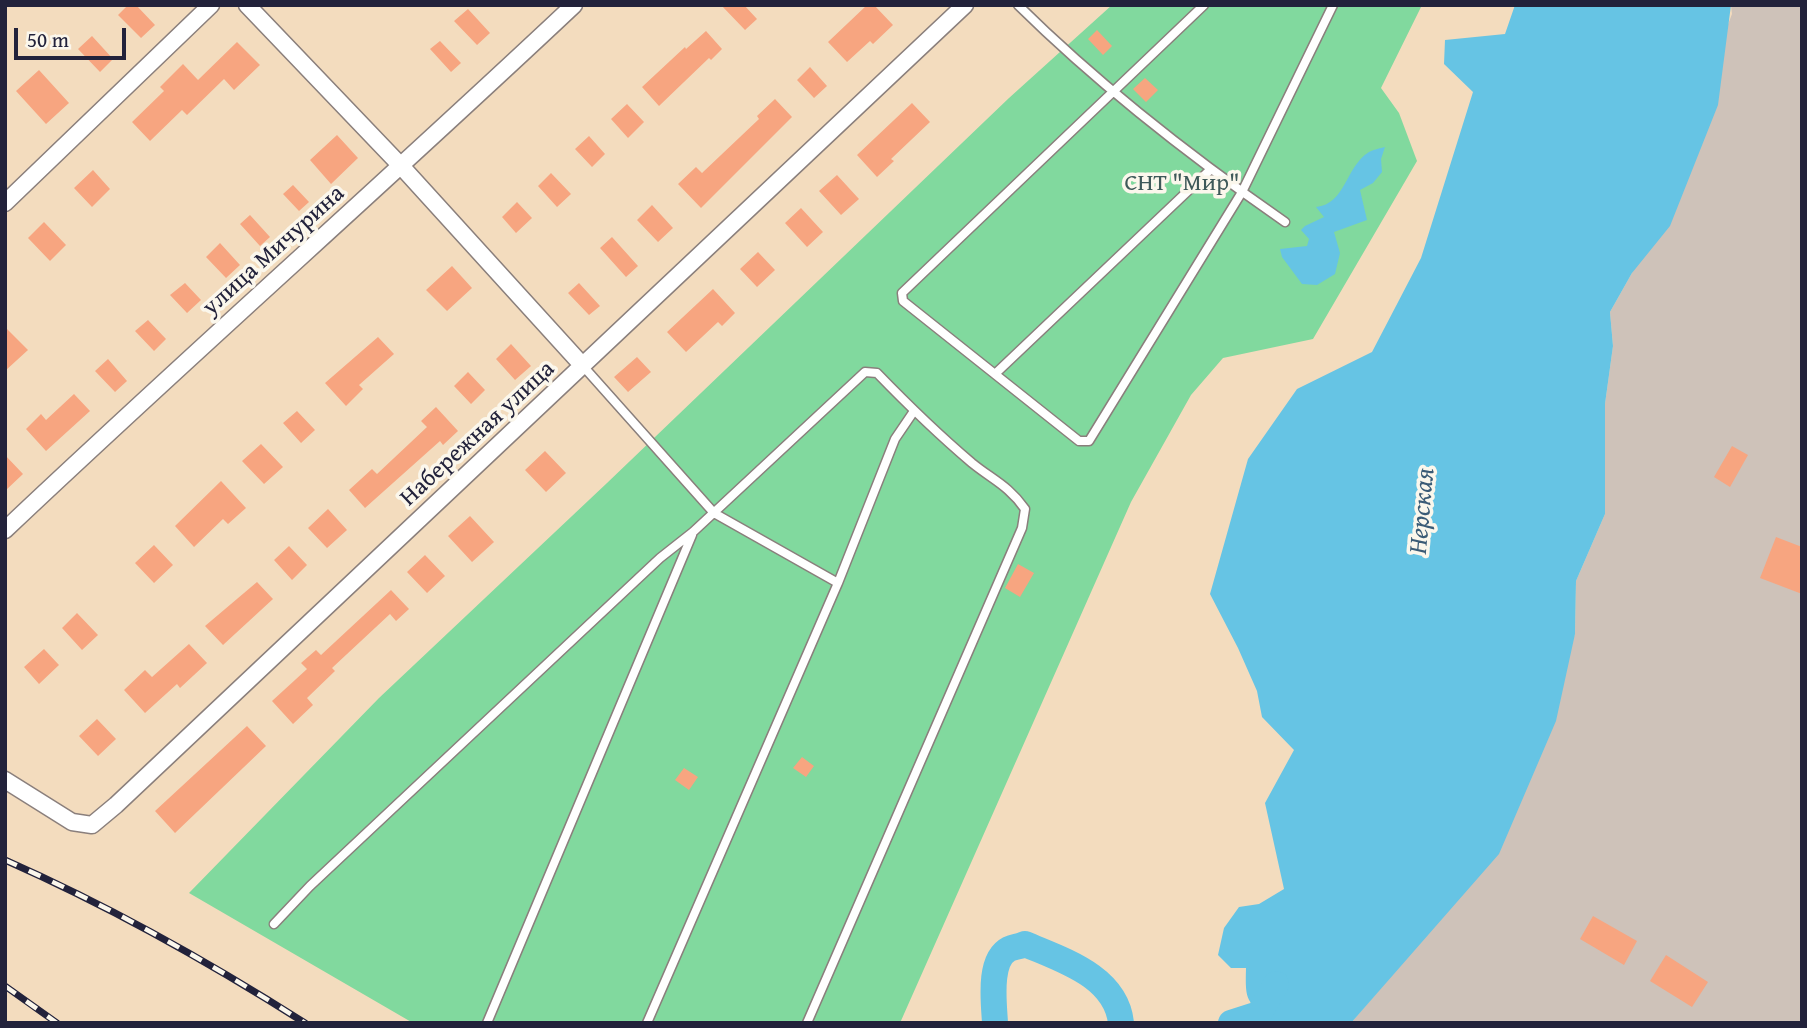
<!DOCTYPE html>
<html>
<head>
<meta charset="utf-8">
<style>
  body { margin:0 }
  #map { position:relative; width:1807px; height:1028px; overflow:hidden; background:#f3dcbe; font-family:"Gentium Book Plus",serif }
  canvas { display:block }
  .frame { position:absolute; inset:0; border:7px solid #22223b; pointer-events:none }
  .scale { position:absolute; left:14px; top:28px; width:112px; height:32px; box-sizing:border-box; border:4px solid #22223b; border-top:0; padding-left:9px; font-size:21px; line-height:24px; white-space:nowrap; color:#22223b; -webkit-text-stroke:5px #fbf7ec; paint-order:stroke }
</style>
</head>
<body>
<div id="map">
<canvas width="1807" height="1028"></canvas>
<div class="frame"></div>
<div class="scale">50 m</div>
</div>
<script>
const g = document.querySelector('canvas').getContext('2d');
g.lineJoin = 'round';
function fill(path, color) {
  g.fillStyle = color;
  g.fill(path, 'evenodd');
}
function trace(path, color, width, dash) {
  g.strokeStyle = color;
  g.lineWidth = width;
  g.lineCap = dash ? 'butt' : 'round';
  g.setLineDash(dash || []);
  g.stroke(path);
}
function drawText(font, color, halo, rows, align = 'center') {
  g.font = font + ' "Gentium Book Plus",serif';
  g.lineWidth = 7;
  g.setLineDash([]);
  g.textBaseline = 'middle';
  g.strokeStyle = halo;
  g.fillStyle = color;
  for (const [text, x, y, turn = 0] of rows) {
    g.save();
    g.translate(x, y);
    g.rotate((+turn || 0) * Math.PI / 180);
    g.textAlign = isNaN(turn) ? turn : align;
    if (halo) g.strokeText(text, 0, 0);
    g.fillText(text, 0, 0);
    g.restore();
  }
}
fill(new Path2D(`
  M1731,5h71v1018h-451l62,-73 162,-316 1,-53 29,-67v-110l8,-58 -3,-34 22,-39 100,-259z`), '#cec2b9');
fill(new Path2D(`
  M1112,5h310l-41,83 18,25 18,48 -104,178 -90,19 -32,37 -60,107 -231,521h-487l-224,-130 190,-195 228,-215 402,-385z`), '#81d99e');
fill(new Path2D(`
  M1515,5h216l-13,100 -48,121 -38,47 -22,39 3,34 -8,58v110l-29,67 -1,53 -19,87 -57,133 -148,169h-81c-23,-25 -25,-19 -24,-55h-15l-13,-13 6,-27 15,-21 20,-3 25,-15 -19,-86 29,-53 -32,-33 -5,-26 -19,-43 -28,-54 38,-135 49,-70 75,-37 49,-94 52,-166 -29,-28 1,-24 60,-6z
  M1385,147l-4,12 1,13 -9,11 -13,7 7,30 -33,12 6,21 -5,21 -18,11 -15,-1 -20,-27 -2,-8 27,-3 2,-7 -8,-9 4,-4 19,-9 -8,-10c30,-3 29,-40 53,-55 4,-2 11,-4 16,-5z`), '#66c4e4');
trace(new Path2D(`
  M995,1023c-1,-20 -7,-63 14,-74 5,-2 12,-3 16,-5 37,16 91,32 96,79
  M1231,1023l28,-9 17,-30`), '#66c4e4', 26);
fill(new Path2D(`
  M128,5h8l19,20 -14,13 -23,-23z
  M721,5h23l13,14 -12,11z
  M867,5h7l19,20 -20,19 -3,-3 -23,21 -19,-20z
  M468,9l22,24 -13,12 -23,-24z
  M1097,30l15,16 -9,9 -15,-16z
  M706,31l16,18 -11,11 -2,-2 -50,48 -17,-19 43,-40 1,2z
  M92,36l21,23 -13,13 -22,-23z
  M440,41l21,22 -10,9 -21,-23z
  M237,42l23,23 -26,25 -10,-11 -37,36 -5,-5 -32,31 -18,-19 32,-31 -4,-4 23,-23 15,16z
  M810,67l17,19 -13,12 -17,-18z
  M39,70l30,33 -23,21 -30,-33z
  M1145,78l13,12 -12,12 -13,-13z
  M775,99l17,18 -91,91 -23,-24 18,-17 6,6 57,-54 -2,-3z
  M912,103l18,19 -39,37 3,2 -17,16 -20,-22z
  M627,104l17,18 -16,16 -17,-19z
  M337,135l21,23 -27,26 -21,-24z
  M589,136l16,18 -13,13 -17,-18z
  M93,170l17,19 -18,18 -18,-19z
  M551,173l20,21 -14,13 -19,-21z
  M837,175l22,24 -18,16 -22,-24z
  M293,185l16,17 -10,9 -16,-17z
  M517,202l15,16 -16,15 -14,-16z
  M652,205l21,23 -15,14 -21,-22z
  M801,208l22,24 -16,15 -22,-24z
  M250,215l20,22 -10,9 -20,-22z
  M44,222l22,23 -16,16 -22,-23z
  M612,237l26,29 -12,11 -26,-29z
  M220,243l20,22 -14,13 -20,-21z
  M758,252l17,18 -18,17 -17,-18z
  M452,266l20,22 -25,23 -21,-21z
  M185,283l16,17 -14,13 -17,-18z
  M579,283l21,23 -11,9 -21,-22z
  M713,289l22,24 -13,13 -4,-4 -32,30 -19,-20z
  M148,320l18,19 -12,12 -19,-20z
  M5,327l23,23 -23,21z
  M378,337l16,17 -35,31 4,4 -17,17 -21,-23z
  M511,344l20,22 -16,14 -19,-21z
  M637,357l14,15 -23,20 -14,-15z
  M108,359l19,22 -12,11 -20,-21z
  M468,372l17,18 -14,14 -17,-18z
  M74,394l16,17 -44,40 -20,-22 15,-15 5,6z
  M436,407l22,24 -15,14 -3,-4 -75,67 -16,-18 23,-21 5,5 50,-47 -6,-6z
  M297,411l18,19 -14,13 -18,-20z
  M261,444l22,23 -19,17 -22,-23z
  M1732,446l16,9 -18,32 -16,-10z
  M545,451l21,22 -20,19 -21,-22z
  M5,455l18,19 -18,17z
  M221,481l25,27 -18,16 -5,-5 -29,28 -19,-21z
  M328,509l19,21 -20,18 -19,-20z
  M470,516l24,26 -22,20 -24,-26z
  M1776,537l26,10v47l-42,-16z
  M154,545l19,20 -19,18 -19,-20z
  M289,546l18,19 -15,15 -18,-20z
  M425,555l20,21 -18,17 -20,-21z
  M1018,564l16,9 -14,24 -15,-9z
  M257,582l16,17 -50,46 -18,-19z
  M391,590l18,19 -13,12 -6,-7 -58,54 3,3 -28,27 6,7 -20,19 -21,-23 35,-32 -6,-6 15,-13 5,5z
  M77,613l21,22 -16,15 -20,-22z
  M189,644l18,19 -27,25 -3,-4 -32,29 -21,-23 21,-20 7,7z
  M44,649l15,16 -20,19 -15,-17z
  M97,719l19,20 -18,17 -19,-20z
  M247,726l19,20 -91,87 -20,-22z
  M802,757l12,9 -8,11 -13,-9z
  M684,768l14,9 -9,13 -14,-10z
  M1593,916l44,25 -13,24 -44,-26z
  M1666,955l42,27 -16,25 -42,-26z`), '#f7a580');
const lane = new Path2D(`
  M1018,5c82,81 172,151 267,217
  M1204,5l-302,288 1,8 176,140h10l153,-249 91,-187
  M583,366l131,147 124,70
  M995,374l215,-204
  M274,924l36,-38 350,-328 33,-26 172,-160 12,1c30,31 62,62 95,90 21,17 37,23 53,46l-3,19 -215,495
  M487,1023l205,-488
  M647,1023l191,-440 57,-144 19,-28`);
const street = new Path2D(`
  M247,5l155,162 181,199
  M5,203l206,-198
  M5,530c187,-177 381,-348 569,-525
  M5,780l67,42 20,3 24,-20 849,-800`);
trace(lane, '#8a7f7c', 11);
trace(street, '#8a7f7c', 19);
trace(lane, '#fff', 8);
trace(street, '#fff', 16);
const rail = new Path2D(`
  M5,860c104,46 204,102 300,163
  M5,986l52,37`);
trace(rail, '#22223b', 7);
trace(rail, '#fbf7ec', 4.5, [13]);
drawText('24px', '#3e5959', '#fbf7ec', [
  ["СНТ \"Мир\"",1182,184]
]);
drawText('24px', '#22223b', '#fbf7ec', [
  ["улица Мичурина",274,251,-42],
  ["Набережная улица",478,434,-43]
]);
drawText('italic 26px', '#3a5b76', '#fbf7ec', [
  ["Нерская",1423,511,-85]
]);
</script>
</body>
</html>
